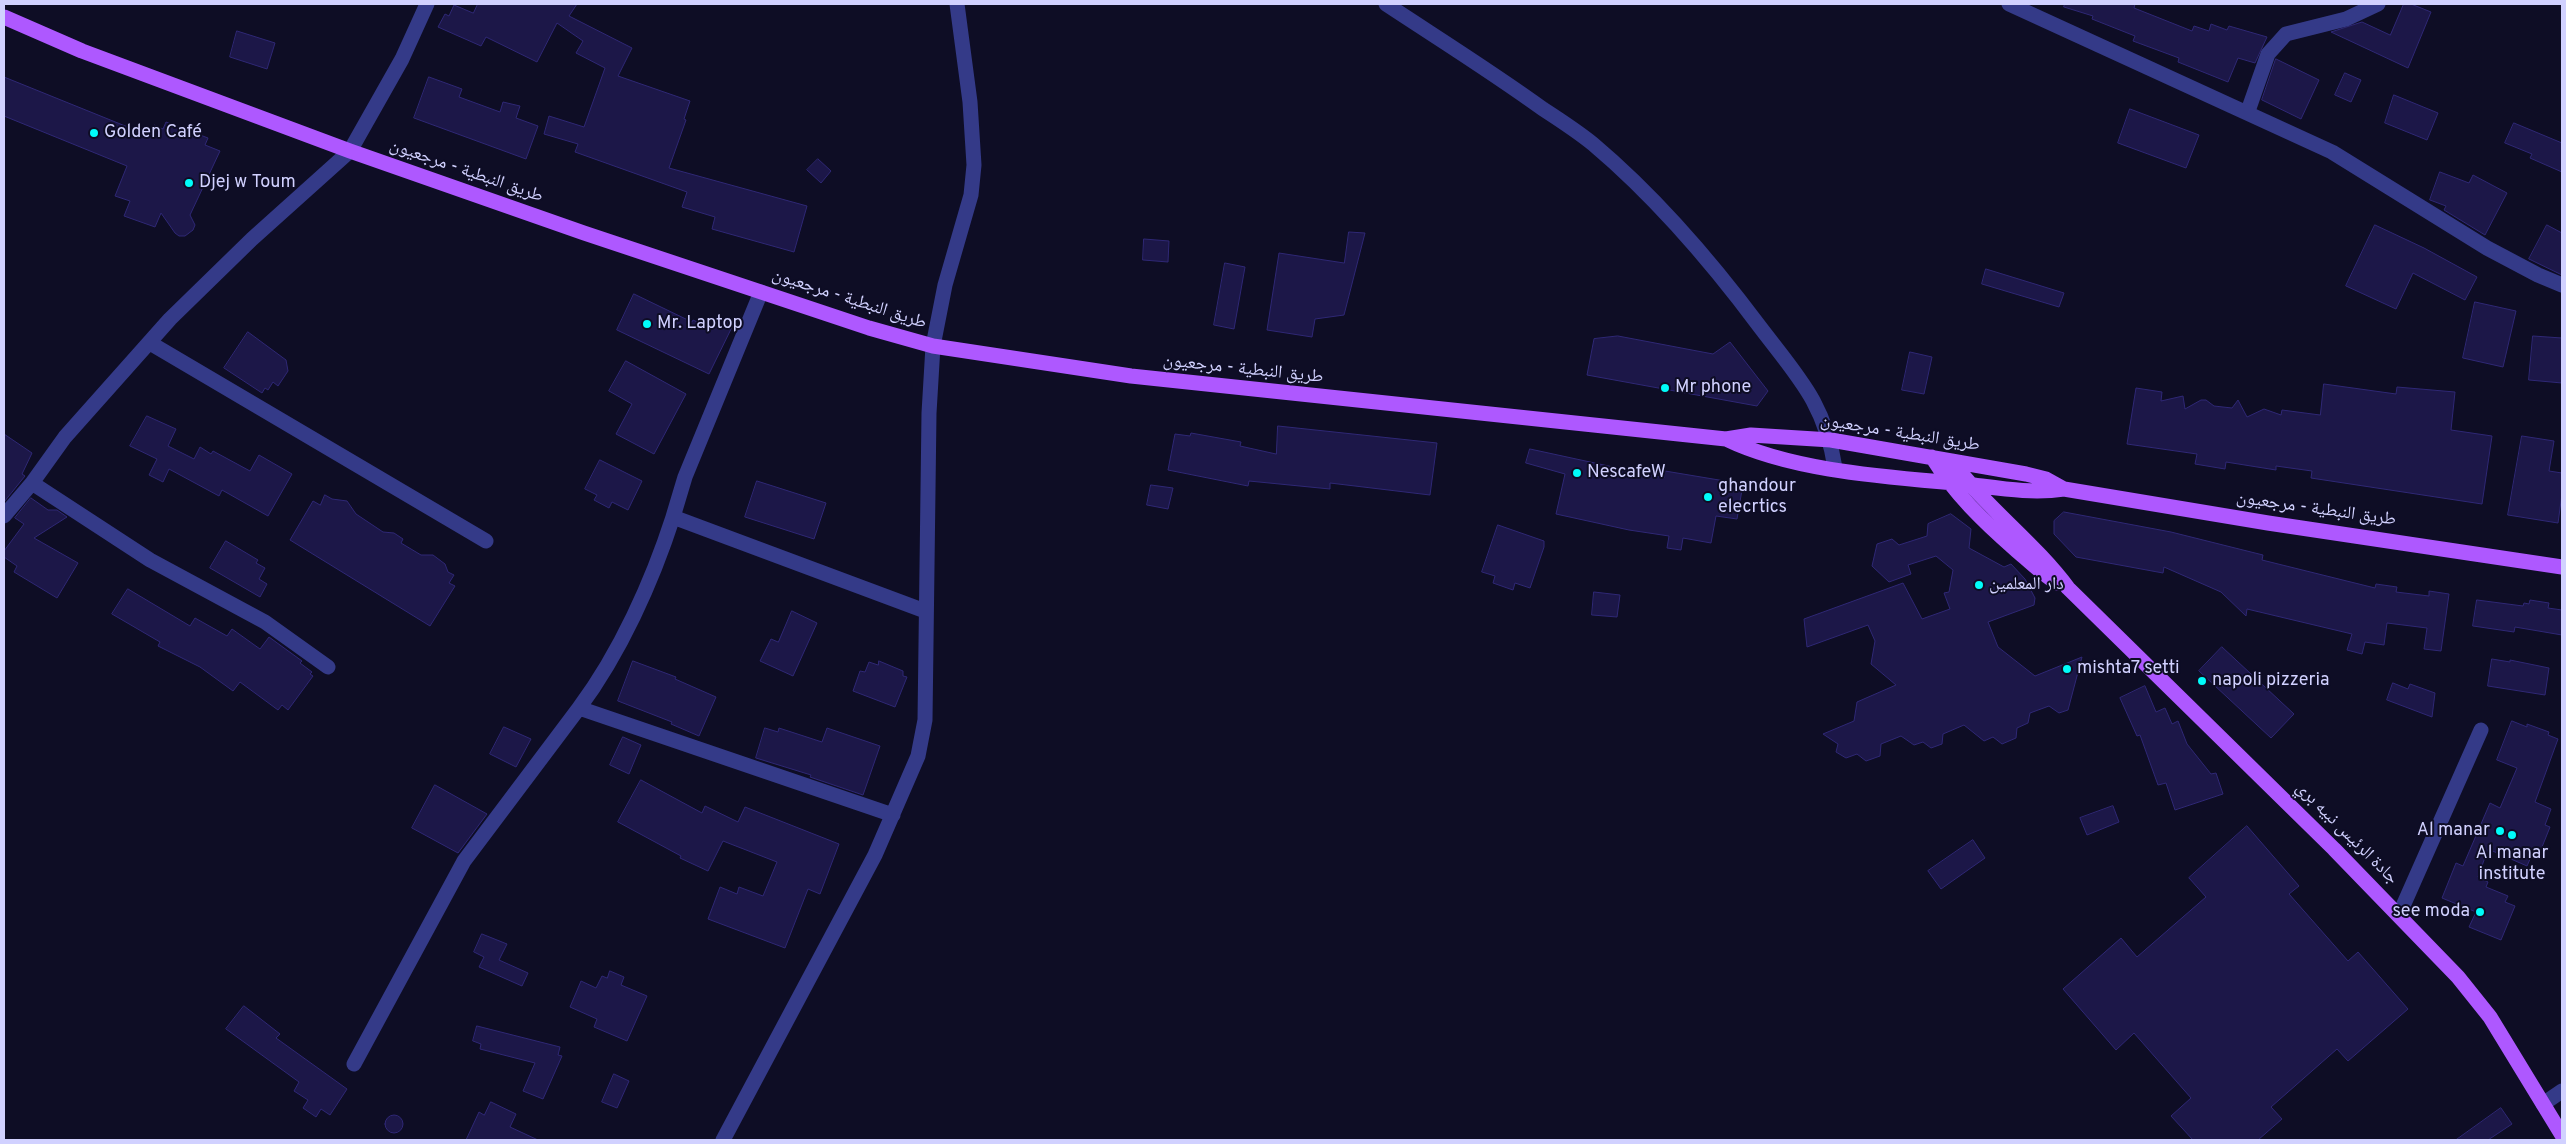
<!DOCTYPE html>
<html>
<head>
<meta charset="utf-8">
<style>
  body { margin:0 }
  #map { position:relative; width:2566px; height:1144px; overflow:hidden; background:#0e0d25; font-family:Overpass,sans-serif }
  canvas { display:block }
  .frame { position:absolute; inset:0; border:5px solid #d1d1ff; pointer-events:none }
</style>
</head>
<body>
<div id="map">
<canvas width="2566" height="1144"></canvas>
<div class="frame"></div>
</div>
<script>
const g = document.querySelector('canvas').getContext('2d');
g.lineJoin = 'round';
function fill(path, color) {
  g.fillStyle = color;
  g.fill(path, 'evenodd');
}
function trace(path, color, width, dash) {
  g.strokeStyle = color;
  g.lineWidth = width;
  g.lineCap = dash ? 'butt' : 'round';
  g.setLineDash(dash || []);
  g.stroke(path);
}
function drawText(font, color, halo, rows, align = 'center') {
  g.font = font + ' Overpass,"Noto Naskh Arabic",sans-serif';
  g.lineWidth = 4;
  g.setLineDash([]);
  g.textBaseline = 'middle';
  g.strokeStyle = halo;
  g.fillStyle = color;
  for (const [text, x, y, turn = 0] of rows) {
    g.save();
    g.translate(x, y);
    g.rotate((+turn || 0) * Math.PI / 180);
    g.textAlign = isNaN(turn) ? turn : align;
    if (halo) g.strokeText(text, 0, 0);
    g.fillText(text, 0, 0);
    g.restore();
  }
}
const building = new Path2D(`
  M478,4h99l-8,12 63,32 -14,28 72,25 -6,18 2,1 -17,48 138,38 -13,46 -82,-23 3,-12 -33,-10 5,-15 -112,-40 3,-8 -34,-10 5,-18 35,11 21,-59 -29,-15 7,-12 -26,-18 -20,39 -51,-25 -5,9 -43,-19 7,-13 4,2 5,-11 19,8z
  M2065,4h70l-1,4 58,23 2,-5 15,5 2,-7 16,6 2,-4 38,11 -12,26 -17,-5 -10,24 -50,-20 1,-4 -46,-17 2,-5 -43,-17 1,-3 -29,-9z
  M2404,4h7l20,8 -23,56 -77,-36 31,-10 28,13z
  M237,31l38,12 -8,26 -37,-12z
  M2276,59l43,21 -18,39 -39,-19z
  M2345,73l16,7 -10,22 -16,-7z
  M4,77l146,59 4,-11 9,4 3,-7 42,16 -3,7 15,6 -30,64 5,10 -2,5 -8,6h-6l-4,-3 -14,-20 -6,14 -31,-11 6,-15 -15,-5 12,-30 -123,-50z
  M429,77l33,12 -3,8 41,15 3,-10 17,4 -4,12 22,8 -12,33 -112,-41z
  M2394,95l44,18 -11,27 -42,-17z
  M2130,109l69,26 -13,33 -68,-25z
  M2514,123l48,20v29l-32,-14 2,-4 -27,-11z
  M818,159l13,12 -10,12 -14,-13z
  M2440,172l29,11 4,-8 34,18 -22,42 -41,-25 2,-4 -16,-6z
  M2375,225l49,23 53,29 -12,23 -52,-27 -17,36 -50,-23z
  M2547,225l15,8v42l-33,-16z
  M1349,232l16,1 -21,82 -29,4 -3,18 -45,-7 12,-77 65,10z
  M1144,239l25,2 -1,21 -25,-2z
  M1225,263l20,4 -11,62 -20,-4z
  M1986,269l78,24 -5,14 -77,-23z
  M634,294l58,28 1,-2 19,9 5,-13 17,7 -25,51 -92,-44z
  M2475,302l41,9 -13,56 -40,-9z
  M248,332l38,28 2,11 -10,15 -5,-4 -5,8 -3,-2 -3,5 -38,-25z
  M1618,336l95,18 17,-12 38,49 -11,15 -170,-31 7,-36z
  M2533,336l29,2v45l-33,-3z
  M1910,352l22,5 -8,37 -22,-4z
  M626,361l60,33 -32,60 -38,-20 16,-30 -23,-13z
  M2324,384l72,10 1,-7 58,5 -4,38 41,6 -10,68 -171,-26 1,-7 -36,-5v4l-50,-8 -1,7 -30,-5 2,-10 -70,-10 9,-56 26,4 -1,9 22,-5 2,13 16,-9h5l8,6 18,2 6,-8 9,17 17,-8 17,6 1,-5 38,5z
  M147,416l29,13 -8,17 26,13 6,-12 11,7 2,-3 37,20 9,-16 33,19 -24,42 -46,-26 -3,6 -50,-27 -6,13 -14,-7 8,-16 -27,-13z
  M1278,426l159,17 -7,52 -100,-12v6l-81,-8 -1,5 -80,-16 7,-36 15,2 1,-3 50,9 -1,4 36,8z
  M4,434l28,19 -10,21 3,2 -21,26z
  M2522,436l32,5 -5,30 13,2v21l-4,29 -50,-8z
  M1530,449l134,29 1,-7 78,13 -6,35 -21,-3 -5,27 -28,-5 -2,12 -14,-2 2,-12 -40,-6 -73,-16 9,-40 -39,-11z
  M600,460l42,21 -14,29 -16,-8 -3,6 -15,-8 3,-5 -12,-6z
  M757,481l69,22 -12,36 -69,-22z
  M1151,485l22,3 -5,21 -21,-4z
  M325,495l7,4 15,2 9,13 27,18 11,1 9,6 -2,4 20,12h12l12,9 3,8 6,3 -5,8 6,3 -25,40 -140,-86 23,-39 7,4z
  M31,498l17,12h9l10,7 -33,21 44,25 -21,35 -43,-26 3,-6 -13,-9v-6l20,-27 -9,-6z
  M2064,512l107,20 92,23 -1,5 113,28 1,-4 21,3 -1,5 33,4v-5l20,3 -8,57 -17,-2 3,-21 -40,-5 -3,22 -19,-3 -3,12 -15,-4 5,-16 -105,-25 -1,7 -25,-24 -57,-25 -1,6 -87,-16 -22,-23v-13z
  M1951,514l20,15 -2,19 35,19 7,-3 14,15 10,19 -1,7 -46,17 10,25 37,29 47,-19 -14,53 -9,3 -10,-7 -19,7 -2,10 -11,5 -1,10 -14,6 -9,-7 -9,4 -20,-16 -21,9 -1,10 -11,4 -8,-6 -9,3 -13,-9 -20,8 -1,12 -14,5 -9,-7 -11,4 -10,-6 2,-8 -15,-10 31,-13 3,-19 39,-17 -25,-21 4,-23 -7,-16 -61,22 -3,-28 99,-36 19,36 28,-10 -6,-16 5,-1 4,-22 -17,-14 -28,9 3,9 -22,8 -17,-16 5,-22 15,-5 7,6 28,-9 1,-12z
  M1498,525l46,16v6l-14,41 -15,-5 -2,7 -20,-7 2,-7 -13,-4z
  M226,541l32,19 -2,3 9,5 -6,11 8,5 -7,13 -50,-29z
  M128,589l62,37 5,-8 32,18 5,-7 28,20 9,-12 33,24 -2,2 12,9 -2,2 3,2 -25,34 -6,-5 -4,5 -38,-28 -7,9 -33,-24 -42,-21 2,-4 -48,-28z
  M1594,592l26,3 -3,22 -25,-2z
  M2477,600l46,6 1,-3 5,1 1,-4 19,3 -1,5 14,2v25l-47,-8 -1,5 -41,-6z
  M792,611l25,12 -24,53 -33,-15 11,-22 7,3z
  M2222,647l72,67 -23,24 -72,-67z
  M2492,659l18,3v-2l39,8 -4,27 -57,-9z
  M633,661l43,16 -1,2 41,18 -17,39 -28,-12 1,-2 -54,-21z
  M879,661l24,10v5l4,1 -12,30 -42,-16 7,-20 5,1 4,-10 9,3z
  M2393,683l15,6 2,-5 25,9 -3,24 -45,-17z
  M2145,686l11,26 9,-4 7,16 6,-3 9,23 24,30 5,-1 7,21 -48,16 -9,-27 -8,2 -18,-50 -3,1 -17,-38z
  M2512,721l15,6v-3l22,8 -1,3 10,4 -23,63 16,7 -6,16 5,2 -10,25 -6,-2 -7,16 -39,-17 -10,28 10,5 -2,5 22,9 -3,6 10,4 -14,34 -32,-13 7,-15 -34,-14 14,-35 7,3 27,-63 10,5 17,-40 -20,-8z
  M504,727l27,12 -15,28 -26,-13z
  M765,728l13,4 1,-4 43,14 5,-14 53,18 -17,49 -53,-18 1,-2 -55,-17z
  M623,737l18,8 -12,29 -19,-9z
  M641,780l61,33 3,-7 33,16 7,-15 94,37 -19,50 -12,-5 -23,59 -77,-29 12,-32 17,7 2,-7 24,9 14,-34 -54,-21 -15,30 -28,-13 1,-2 -63,-34z
  M435,785l52,29 -29,39 -46,-25z
  M2113,806l6,16 -32,13 -7,-17z
  M2247,826l52,60 -10,8 59,67 10,-9 50,57 -60,52 -11,-12 -66,58 11,12 -24,21h-65l-22,-24 20,-18 -57,-65 -18,17 -53,-61 58,-51 16,19 69,-60 -17,-19z
  M1973,840l12,18 -44,31 -13,-18z
  M482,934l25,10 -8,16 29,13 -6,13 -43,-19 5,-10 -10,-5z
  M610,971l14,6 -3,8 26,11 -20,45 -33,-14 3,-8 -27,-12 11,-26 15,7 6,-12 5,2z
  M244,1006l36,28 -4,4 71,51 -17,26 -9,-6 -5,8 -13,-9 5,-8 -14,-9 5,-9 -73,-53z
  M477,1026l83,21 -2,8 4,1 -19,43 -20,-8 12,-28 -55,-14 1,-5 -8,-3z
  M614,1074l15,7 -12,27 -15,-6z
  M491,1102l25,12 -6,13 28,13h-72l13,-28 5,3z
  M2501,1108l11,16 -24,16h-32z
  M385 1124a9 9 0 1 1 18 0a9 9 0 1 1-18 0Z`);
fill(building, '#1c1748');
trace(building, '#2f2875', 1);
trace(new Path2D(`
  M1386,4c53,35 106,68 157,105 17,11 34,22 50,35 64,54 117,116 167,183 38,50 65,76 75,141
  M2009,4l323,148 155,96 51,27 24,10
  M2248,111l20,-57 18,-20 60,-15 32,-15
  M150,343l336,198
  M32,483l118,77 115,62 63,45
  M4,516l28,-33 33,-46 105,-118 82,-80 98,-88 52,-92 25,-55
  M673,517l12,-40 76,-185
  M893,815l-314,-107c41,-55 73,-126 94,-191l252,94
  M2399,915l82,-185
  M354,1064l110,-203 115,-153
  M2543,1104l19,-13
  M723,1140l152,-285 43,-99 7,-36 4,-307 4,-67 12,-61 26,-90 3,-30 -4,-63 -13,-98`), '#343a88', 15);
trace(new Path2D(`
  M4,17l78,34 268,100 234,82 285,95 64,18 198,30 595,63 25,-4 80,5 195,34 20,5 18,10
  M1726,439c68,33 164,38 240,45 33,4 65,10 98,5l204,34 294,44
  M1932,457c23,37 51,64 83,92 14,12 27,25 42,34
  M1952,461c34,47 82,81 116,127l266,261 124,128 32,40 72,118`), '#ae58ff', 15);
for (const [x, y, r, color] of [
  [94,133,5,"#00fcfa"],
  [189,183,5,"#00fcfa"],
  [647,324,5,"#00fcfa"],
  [1665,388,5,"#00fcfa"],
  [1577,473,5,"#00fcfa"],
  [1708,497,5,"#00fcfa"],
  [1979,585,5,"#00fcfa"],
  [2067,669,5,"#00fcfa"],
  [2202,681,5,"#00fcfa"],
  [2500,831,5,"#00fcfa"],
  [2512,835,5,"#00fcfa"],
  [2480,912,5,"#00fcfa"]
]) {
  const dot = new Path2D();
  dot.arc(x, y, r, 0, 2 * Math.PI);
  g.fillStyle = color;
  g.fill(dot);
  trace(dot, '#0e0d25', 2);
}
drawText('18px', '#d1d1ff', '#0e0d25', [
  ["Golden Café",104,133],
  ["Djej w Toum",199,183],
  ["Mr. Laptop",657,324],
  ["Mr phone",1675,388],
  ["NescafeW",1587,473],
  ["ghandour",1718,487],
  ["elecrtics",1718,508],
  ["دار المعلمين",1989,585],
  ["mishta7 setti",2077,669],
  ["napoli pizzeria",2212,681],
  ["Al manar",2490,831,"right"],
  ["Al manar",2512,854,"center"],
  ["institute",2512,875,"center"],
  ["see moda",2470,912,"right"]
], 'left');
drawText('18px', '#d1d1ff', '#0e0d25', [
  ["طريق النبطية - مرجعيون",466,172,19],
  ["طريق النبطية - مرجعيون",849,300,18],
  ["طريق النبطية - مرجعيون",1243,370,6],
  ["طريق النبطية - مرجعيون",1900,434,9],
  ["طريق النبطية - مرجعيون",2316,510,8],
  ["جادة الرئيس نبيه بري",2346,834,45]
]);
</script>
</body>
</html>
